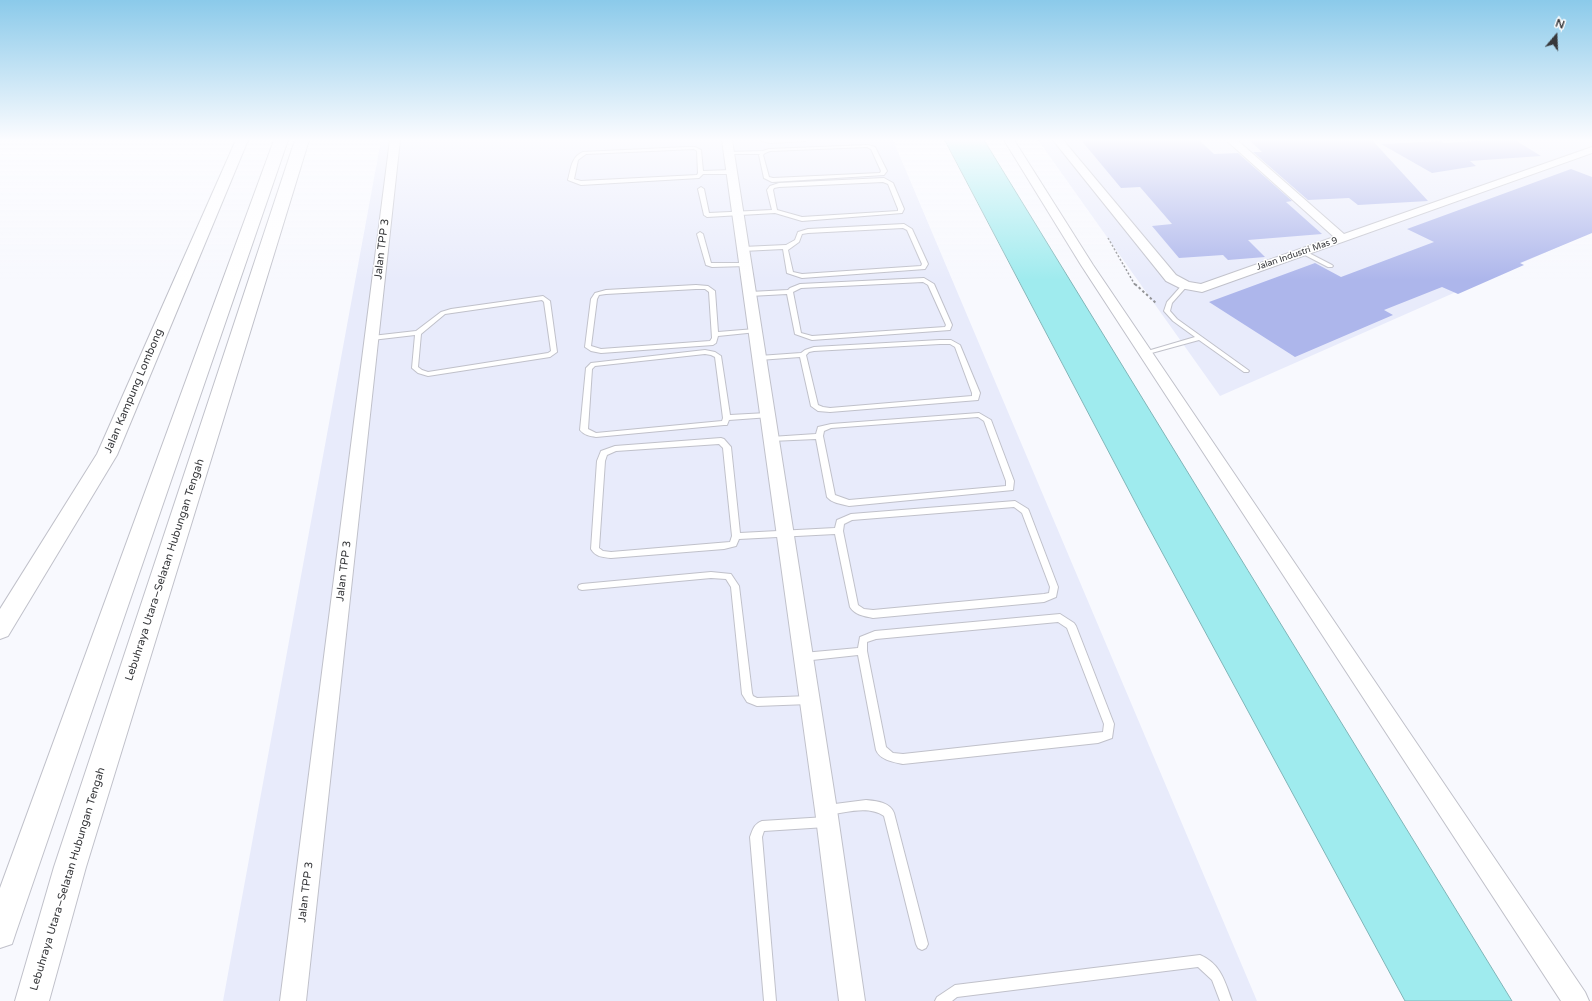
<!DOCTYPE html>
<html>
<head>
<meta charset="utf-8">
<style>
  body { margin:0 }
  #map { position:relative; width:1592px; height:1001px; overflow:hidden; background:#f8f9fe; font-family:"Varela Round",sans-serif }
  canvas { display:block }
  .north { position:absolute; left:1536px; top:16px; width:40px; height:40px; -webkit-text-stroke:3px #fff; paint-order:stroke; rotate:19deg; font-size:11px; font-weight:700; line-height:16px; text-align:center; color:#37383b }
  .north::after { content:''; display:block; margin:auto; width:14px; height:18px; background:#37383b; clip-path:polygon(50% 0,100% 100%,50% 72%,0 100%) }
</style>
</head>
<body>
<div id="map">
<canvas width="1592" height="1001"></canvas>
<div class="north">N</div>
</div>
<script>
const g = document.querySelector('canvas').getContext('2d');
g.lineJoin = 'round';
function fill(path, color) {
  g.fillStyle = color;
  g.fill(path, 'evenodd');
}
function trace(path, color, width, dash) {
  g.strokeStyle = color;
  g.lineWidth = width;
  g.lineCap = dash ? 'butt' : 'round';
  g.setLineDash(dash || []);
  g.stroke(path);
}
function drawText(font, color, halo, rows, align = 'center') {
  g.font = font + ' "Varela Round",sans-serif';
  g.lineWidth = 3;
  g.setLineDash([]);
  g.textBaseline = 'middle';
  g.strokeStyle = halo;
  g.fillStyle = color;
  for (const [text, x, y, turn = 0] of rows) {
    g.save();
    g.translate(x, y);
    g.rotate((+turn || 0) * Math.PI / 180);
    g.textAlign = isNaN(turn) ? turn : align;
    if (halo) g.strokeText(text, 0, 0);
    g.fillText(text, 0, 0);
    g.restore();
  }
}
fill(new Path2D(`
  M381,140h512l364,861h-1034z
  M1038,140h554v92l-372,164z`), '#e8ebfb');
const water = new Path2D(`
  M945,140h39l528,861h-107l-261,-482z`);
fill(water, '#9febee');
trace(water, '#80b5b8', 1);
fill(new Path2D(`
  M1081,140h118l15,14 24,-1 54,48 -6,1 36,32 -74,6 17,17 -37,3 -5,-5 -44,3 -27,-32 20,-2 -32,-37 -19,1z
  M1249,140h123l56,61 -70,4 -9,-7 -41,2 -55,-48h9z
  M1489,140h26l26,16 -71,5 6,5 -44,7 -51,-29 59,-3 4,2z
  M1571,169l21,8v56l-72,30 4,2 -66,29 -16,-7 -58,23 9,5 -98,42 -86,-55 106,-39 26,14 93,-35 -27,-13z`), '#adb6eb');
const service = new Path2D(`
  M759,140h48l-2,1 -35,2z
  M868,145l7,2 12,24 -3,4 -112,7 -8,-4 -5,-23 1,-1h-31l-2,-1 2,-1 34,-1 6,-2zM867,147l4,2 10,22 -1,2 -107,5 -4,-1 -6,-22 2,-2 5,-2z
  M687,147h8l6,3 2,21 28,-1 3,2 -3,2h-28l-4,4 -118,7 -13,-5c3,-11 3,-23 15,-28zM694,149l3,2 1,22 -1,2 -116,6 -7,-2 4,-19 8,-6z
  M884,178l9,5 11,26 -2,4 -100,8 -27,-8 -68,4 -3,-2 -6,-26 3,-2 3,2 5,24 63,-3 -5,-20 3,-4 9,-3zM883,182l5,2 10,25v2l-96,6 -25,-7 -4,-20 1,-2 5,-1z
  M904,224l8,5 16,35 -3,5 -123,9 -15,-5 -4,-24 -40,2 -3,-2 3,-2 43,-2 9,-5 3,-8 10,-3zM903,228l4,2 15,34 -1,2 -119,8 -9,-2 -5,-22 11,-8 3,-8 6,-1z
  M700,232l3,2 8,29h34l3,2 -1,1 -35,1 -6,-2 -9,-31z
  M1303,250l29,15 1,1 -1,1h-4l-27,-14v-2z
  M924,278l10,6 18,41 -2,5 -138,10 -17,-6 -8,-40 -37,2 -3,-2 3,-2 38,-2 2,-2 10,-4zM923,282l5,3 18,40 -1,2 -133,9 -11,-3 -8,-41 8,-4z
  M1185,283l3,2 -16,18 -2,8 7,8 71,51 1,1 -1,1h-4l-45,-32 -51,14h-4v-2l51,-15 -22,-16 -9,-10 3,-9 16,-18z
  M696,285l12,1 7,5 3,41 37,-3 3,2 -1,1 -39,4 -2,7 -3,2 -112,8 -10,-2 -6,-4 6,-48 4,-6 11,-3zM696,289h9l4,3 3,46 -2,3 -109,8 -10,-3 6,-47 2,-4 7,-1z
  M543,296l7,5 7,51 -7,5 -122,19 -10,-3 -6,-5 3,-33 -43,5 -3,-2 3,-2 44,-5 25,-19 10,-3zM542,300l2,2 7,49 -3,2 -120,19 -6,-2 -4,-3 3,-33 24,-20z
  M940,340h11l9,5 20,48 -2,7 -148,12 -12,-1 -7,-5 -11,-49 -41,3 -3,-2 3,-2 42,-3 4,-3 9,-3zM940,344h10l5,3 17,46v3l-142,12 -7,-1 -5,-2 -12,-50 3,-3 5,-1z
  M705,350l10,2 6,4 9,59 37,-2h3l1,2 -1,2 -41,3 -2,5h-3l-128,12c-6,-1 -12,-2 -16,-7l6,-62 5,-5zM705,354l6,1 4,2 8,61 -1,3 -126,12 -8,-4 4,-60 3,-3z
  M979,413l12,7 23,61 -1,9 -164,16c-8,-2 -17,-3 -22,-9l-11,-58 -45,2 -4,-2 4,-2 45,-3 2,-7 13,-3zM978,417l6,4 22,60v5l-157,14 -14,-5 -12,-59 1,-5 7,-3z
  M721,438l3,1 7,8 9,86 95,-5 2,-8 14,-6 164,-13 13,8 1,2 29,76 -2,10 -12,5 -171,16c-9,-2 -18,-3 -23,-11l-15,-73 -96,5 -3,7 -12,3 -113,9c-9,-1 -15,-1 -20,-9l6,-88 4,-10 14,-5zM719,444l4,4 9,88 -2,6 -119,10 -8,-1 -4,-3 6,-87 2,-6 9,-4zM1014,507l8,6 28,74 -1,6 -5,1 -171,16 -9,-1 -6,-4 -15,-74 1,-7 8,-4z
  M711,572l20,2 8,12 13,107 1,3 4,2 52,-2 3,1 2,3 -2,3 -3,1 -52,2 -10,-4 -5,-8 -11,-107 -5,-8 -15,-1 -129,12 -3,-1 -1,-2 1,-2 3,-1z
  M1060,614l14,9 2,3 38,98 -2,14 -14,5 -195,21c-10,-2 -23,-4 -27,-14l-18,-95 -55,6 -3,-1 -2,-3 2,-3 3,-1 55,-5 2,-11 15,-6zM1058,622l9,6 37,96 -1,8 -200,22 -10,-1 -7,-6 -19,-96v-9l9,-3z
  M866,800c10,1 24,2 28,13l34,131 -2,4 -4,2 -4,-2 -2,-4 -32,-128c-16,-11 -39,-3 -57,-1l-4,-1 -1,-4 1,-4 4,-1z
  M826,817l4,1 1,4 -1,4 -4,1 -62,4 -2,6 14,164h-12l-14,-164c3,-8 4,-13 12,-16z
  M1200,955c21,9 25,27 32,46h-12l-8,-21 -14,-13 -241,30 -5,4h-17l2,-4 18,-12z`);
const minor = new Path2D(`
  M390,140h10l-94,861h-26z
  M722,140h10l105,670 28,191h-26l-24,-191z
  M1004,140h10l79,125 492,727 4,9h-28l-480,-736z
  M1053,140h10l113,135 13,7 12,2 133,-47 -108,-97h11l107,94 248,-87v6l-390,139 -22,-4 -14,-7z`);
const tertiary = new Path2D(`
  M236,140h12l-131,315 -109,181 -8,3v-30l97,-155z`);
const motorway = new Path2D(`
  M274,140h14l-272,792 -4,12 -12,4v-60z
  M295,140h14l-223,727 -37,134h-34l39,-134z`);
trace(service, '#c0c1ca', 2);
trace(minor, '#c0c1ca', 2);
trace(tertiary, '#c0c1ca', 2);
trace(motorway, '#c0c1ca', 2);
trace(new Path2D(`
  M1108,238l27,47`), '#939498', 1.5, [2, 2]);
trace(new Path2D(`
  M1135,284l22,20`), '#939498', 2, [2.5, 2.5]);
fill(service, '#fff');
fill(minor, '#fff');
fill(tertiary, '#fff');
fill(motorway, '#fff');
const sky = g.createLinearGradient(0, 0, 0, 280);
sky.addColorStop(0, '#8bcaea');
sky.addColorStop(0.5, '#fcfcff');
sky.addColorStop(1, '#fcfcff00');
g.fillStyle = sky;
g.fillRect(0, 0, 1592, 280);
drawText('9px', '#37383b', '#fff', [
  ["Jalan Industri Mas 9",1297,254,-19]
]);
drawText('11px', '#37383b', '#fff', [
  ["Jalan TPP 3",382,249,-83],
  ["Jalan Kampung Lombong",134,391,-67],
  ["Lebuhraya Utara–Selatan Hubungan Tengah",165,570,-72],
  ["Jalan TPP 3",344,571,-83],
  ["Lebuhraya Utara–Selatan Hubungan Tengah",68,879,-73],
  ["Jalan TPP 3",306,892,-83]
]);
</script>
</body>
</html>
